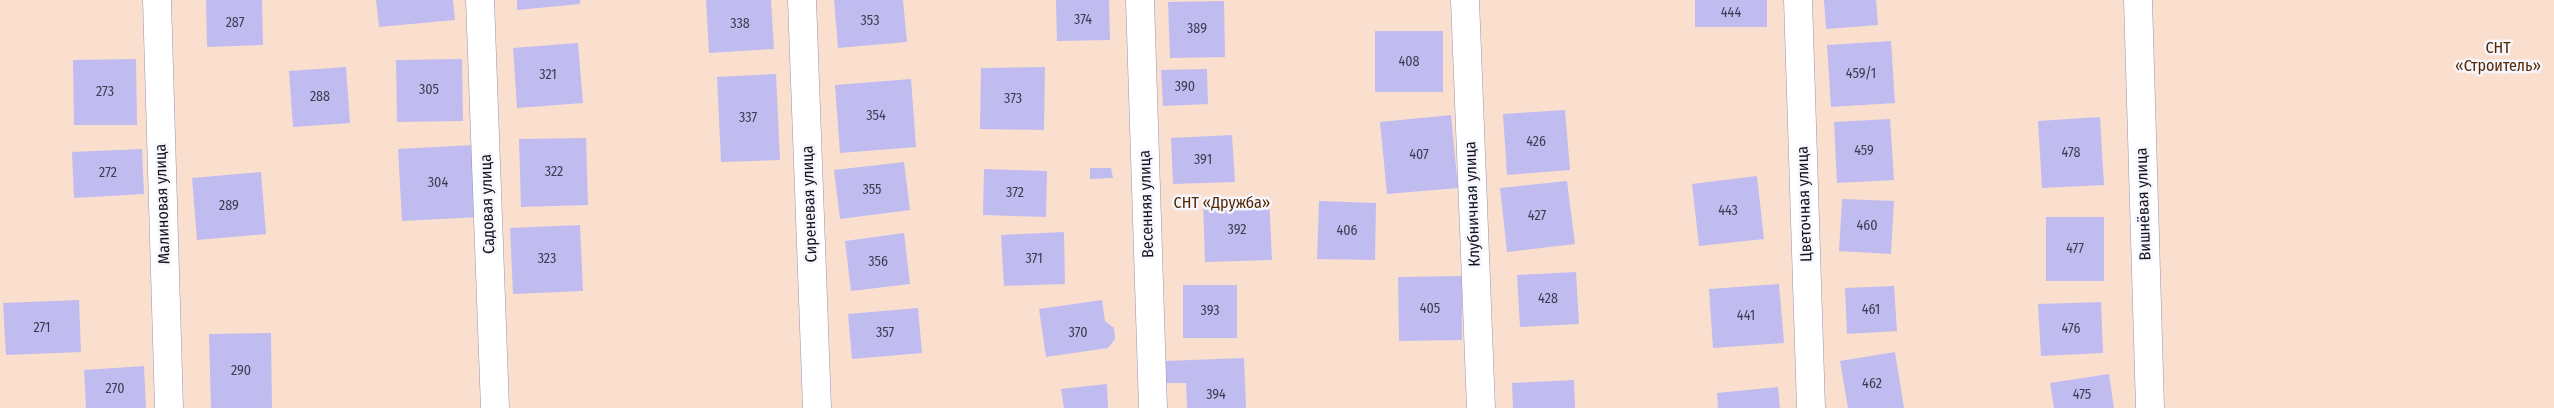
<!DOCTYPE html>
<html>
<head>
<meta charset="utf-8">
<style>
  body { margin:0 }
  canvas { display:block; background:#f6f6fd }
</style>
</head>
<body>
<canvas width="2554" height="408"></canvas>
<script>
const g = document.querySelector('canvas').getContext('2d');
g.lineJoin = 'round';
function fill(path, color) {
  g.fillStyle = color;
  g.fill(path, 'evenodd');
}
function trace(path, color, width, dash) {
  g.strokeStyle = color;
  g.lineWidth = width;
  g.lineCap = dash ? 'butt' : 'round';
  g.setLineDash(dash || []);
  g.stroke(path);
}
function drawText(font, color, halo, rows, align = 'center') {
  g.font = font + ' "Fira Sans Condensed",sans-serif';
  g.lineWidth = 5;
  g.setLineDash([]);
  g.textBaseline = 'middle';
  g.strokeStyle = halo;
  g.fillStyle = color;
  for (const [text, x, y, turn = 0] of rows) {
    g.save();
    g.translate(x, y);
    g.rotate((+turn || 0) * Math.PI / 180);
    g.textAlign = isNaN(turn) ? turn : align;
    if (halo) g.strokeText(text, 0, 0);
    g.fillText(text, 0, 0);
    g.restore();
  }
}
fill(new Path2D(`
  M0,0h2554v408h-2554z`), '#fadfcf');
fill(new Path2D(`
  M206,0h56l1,45 -56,2z
  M376,0h77l2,20 -76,7z
  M517,0h63v4l-63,6z
  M706,0h65l3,49 -65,4z
  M834,0h69l4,42 -69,6z
  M1056,0h53l1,40 -53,1z
  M1695,0h72v27h-72z
  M1824,0h52l2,25 -52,4z
  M1224,1l1,56 -55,1 -2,-56z
  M1375,31h68v61h-68z
  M1891,41l4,62 -64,4 -4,-62z
  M578,43l5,60 -66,5 -4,-60z
  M136,59l1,66h-63l-1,-65z
  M462,59l1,62 -66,1 -1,-62z
  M346,67l4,56 -57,4 -4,-56z
  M1045,67l-1,63 -64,-1 1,-61z
  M1207,69l1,35 -45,2 -2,-36z
  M776,74l4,86 -59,2 -4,-85z
  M911,79l5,68 -76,6 -5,-68z
  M1565,110l5,60 -63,5 -4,-61z
  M1451,115l7,73 -71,6 -7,-72z
  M2100,117l4,68 -62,3 -4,-67z
  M1890,119l4,61 -57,3 -3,-61z
  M1232,135l3,47 -62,2 -2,-46z
  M586,138l2,67 -67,2 -2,-68z
  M474,145l5,72 -77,4 -4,-72z
  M142,149l2,45 -70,4 -2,-46z
  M904,162l6,48 -70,9 -6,-49z
  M1090,168h21l2,10 -23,1z
  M984,169l63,2 -1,46 -63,-2z
  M261,172l5,62 -69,6 -5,-62z
  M1757,176l7,63 -65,7 -7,-62z
  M1567,181l8,63 -68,8 -7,-64z
  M1269,198l3,62 -67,2 -2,-62z
  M1842,199l52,2 -3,53 -52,-3z
  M1319,201l57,2 -1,57 -58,-1z
  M2046,217h58v64h-58z
  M580,225l3,66 -70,3 -3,-66z
  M1064,232l1,52 -61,2 -3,-51z
  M904,233l6,51 -59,7 -6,-50z
  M1576,272l3,52 -59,3 -3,-52z
  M1462,276v64l-63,1 -1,-64z
  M1779,284l5,59 -71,5 -4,-59z
  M1183,285h54v53h-54z
  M1894,286l3,45 -50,3 -2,-46z
  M79,300l2,52 -75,3 -3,-52z
  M1102,300l3,21 9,7 1,11 -7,9 -62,9 -7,-48z
  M2101,302l2,51 -62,3 -3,-52z
  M918,308l4,45 -70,6 -4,-45z
  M271,333l1,75h-61l-2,-74z
  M1895,352l9,56h-56l-8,-47z
  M1244,358l2,50h-59l-1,-25h-21v-22z
  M144,366l2,42h-60l-2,-38z
  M2109,374l5,34h-60l-4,-25z
  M1574,380l1,28h-62l-1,-25z
  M1107,384l1,24h-44l-3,-19z
  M1778,387l2,21h-62l-1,-15z`), '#c0bcf0');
const minor = new Path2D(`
  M157,0l12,408
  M480,0l15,408
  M802,0l15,408
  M1140,0l13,408
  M1465,0l16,408
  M1798,0l13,408
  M2138,0l12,408`);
trace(minor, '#9693b4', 29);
trace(minor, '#fff', 28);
drawText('14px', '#3e3c52', null, [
  ["444",1731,13],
  ["374",1083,20],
  ["353",870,21],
  ["287",235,23],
  ["338",740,24],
  ["389",1197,29],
  ["408",1409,62],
  ["459/1",1861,74],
  ["321",548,75],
  ["390",1185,87],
  ["305",429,90],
  ["273",105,92],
  ["288",320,97],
  ["373",1013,99],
  ["354",876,116],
  ["337",748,118],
  ["426",1536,142],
  ["459",1864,151],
  ["478",2071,153],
  ["407",1419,155],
  ["391",1203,160],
  ["322",554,172],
  ["272",108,173],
  ["304",438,183],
  ["355",872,190],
  ["372",1015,193],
  ["289",229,206],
  ["443",1728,211],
  ["427",1537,216],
  ["460",1867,226],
  ["392",1237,230],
  ["406",1347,231],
  ["477",2075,249],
  ["323",547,259],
  ["371",1034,259],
  ["356",878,262],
  ["428",1548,299],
  ["405",1430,309],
  ["461",1871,310],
  ["393",1210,311],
  ["441",1746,316],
  ["271",42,328],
  ["476",2071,329],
  ["357",885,333],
  ["370",1078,333],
  ["290",241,371],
  ["462",1872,384],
  ["270",115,389],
  ["394",1216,395],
  ["475",2082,395]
]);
drawText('16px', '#562802', '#f6f6fd', [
  ["СНТ",2498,49],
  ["«Строитель»",2498,67],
  ["СНТ «Дружба»",1222,204]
]);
drawText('16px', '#13121e', '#f6f6fd', [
  ["Малиновая улица",163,204,-92],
  ["Садовая улица",488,204,-92],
  ["Сиреневая улица",810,204,-92],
  ["Весенняя улица",1147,204,-92],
  ["Клубничная улица",1473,204,-92],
  ["Цветочная улица",1805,204,-92],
  ["Вишнёвая улица",2144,204,-92]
]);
</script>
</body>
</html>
